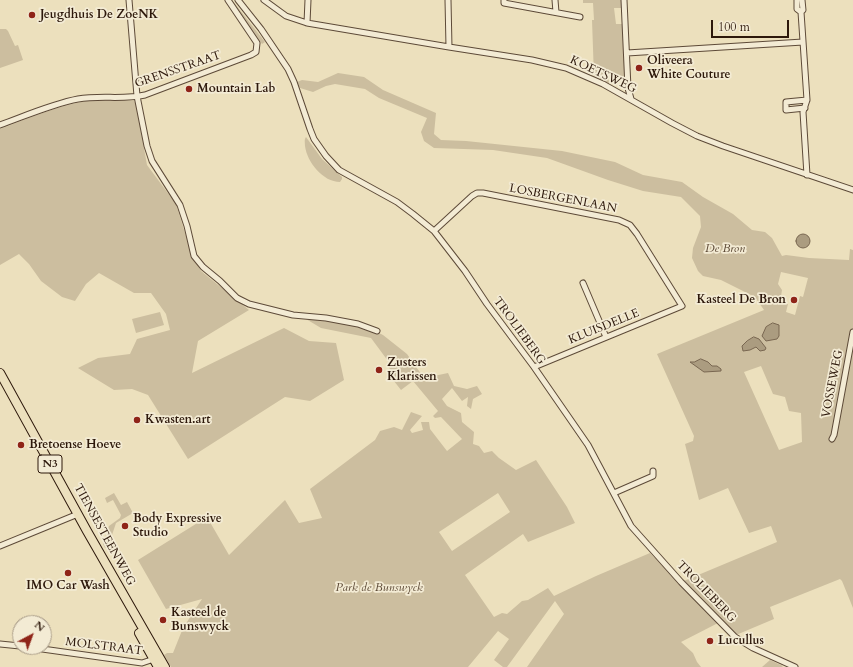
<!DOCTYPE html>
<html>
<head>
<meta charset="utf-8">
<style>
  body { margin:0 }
  #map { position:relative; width:853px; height:667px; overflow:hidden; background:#ece0bd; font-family:Cardo,serif }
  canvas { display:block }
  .north { position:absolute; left:12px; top:615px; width:40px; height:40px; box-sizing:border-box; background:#f3ebd4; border:1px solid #a49784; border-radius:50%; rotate:41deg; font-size:11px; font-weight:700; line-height:16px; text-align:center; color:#2d180b }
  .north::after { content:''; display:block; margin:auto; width:14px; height:18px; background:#8f2418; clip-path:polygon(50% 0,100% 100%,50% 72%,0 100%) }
  .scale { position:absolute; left:711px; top:20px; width:78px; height:18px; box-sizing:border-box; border:2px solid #2d180b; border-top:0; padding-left:5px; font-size:12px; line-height:14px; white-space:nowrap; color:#2d180b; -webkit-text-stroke:3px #f3ebd4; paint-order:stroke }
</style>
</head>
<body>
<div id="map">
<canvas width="853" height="667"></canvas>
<div class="north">N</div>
<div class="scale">100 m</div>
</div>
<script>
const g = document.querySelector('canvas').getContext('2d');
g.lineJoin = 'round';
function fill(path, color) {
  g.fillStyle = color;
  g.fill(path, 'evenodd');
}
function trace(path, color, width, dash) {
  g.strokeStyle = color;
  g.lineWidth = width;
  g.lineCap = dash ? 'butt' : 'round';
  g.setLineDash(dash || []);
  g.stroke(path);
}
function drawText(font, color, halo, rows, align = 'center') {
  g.font = font + ' Cardo,serif';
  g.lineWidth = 3.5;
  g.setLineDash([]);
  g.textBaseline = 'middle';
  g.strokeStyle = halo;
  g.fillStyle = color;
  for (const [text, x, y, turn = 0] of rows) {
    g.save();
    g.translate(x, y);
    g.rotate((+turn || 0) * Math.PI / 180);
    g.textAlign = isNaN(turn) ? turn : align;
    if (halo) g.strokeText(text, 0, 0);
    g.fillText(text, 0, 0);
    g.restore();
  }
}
fill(new Path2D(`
  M230,0h2l33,42 -3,2z
  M583,0h38v8h-7l2,16h6l3,56 -17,-5 1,9 -15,-7 -2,-57h2l-1,-17h-10z
  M0,29h6l2,2 7,15 3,-1 5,15 -23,8z
  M338,73l26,4 19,13 53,23 -2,21 7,6 25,1 96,10 53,11 28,13 39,7 21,15 30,17 19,16 13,2 7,6 10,18 4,-1 23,3 40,2 1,-11 3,1v358l-11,-27 -2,-2 -70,28 4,12 -38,16 -11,-13 -7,1 -37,19 12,11 4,9 4,5h-174l37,-53 -9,-13 -48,66h-4l-9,-7 15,-21 -11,-8 -30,36h-297l-7,-12 3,-2h6l10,-25 19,-29 -36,10 -28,-49 69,-43 22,38 56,-55 14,23 23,-5 -12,-29 65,-49 5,-9 14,-4 8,3 9,-18 11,4 -12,14 2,3 11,-3 -2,-8h8l1,7 17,22 15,-12 -21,-22 -6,1 -2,-2 5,-5 -25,-30 -12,9 -11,-14 3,-2 -5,-8 3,-1 -20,-27 -50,-10 -15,-9 32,3 31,6 14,7 24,19 17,24 24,-5 6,13 13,3 10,-3 5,8 -9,5 -2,10 -4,-3 1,-9 -6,4 -10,-13 -10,11 5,7 14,7 1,9 12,10 -1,12 6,2 5,7 8,-2 7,7 17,12 20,-10 31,47 8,16 -47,19 -5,-8 -58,41 29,42 8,-4 5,1 15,-13 6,-1 20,-12 6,8 42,-20 54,-23 29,30 98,-41 -6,-16 -22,7 -21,-45 -29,12 -14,-56 8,-3 1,-5 -37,-82 107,-44 -9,-13 -34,-17 -18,-4 -5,-5 -6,-13 1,-10 8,-21 -1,-11 -19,-19 -38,-6 -35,-11 -61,-22 -54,-8 -59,-2 -10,-7 -3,-9 6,-14 -48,-20 -14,-9 -30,-5 -9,2 -13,6 -13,-4 -3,-6 5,-2 16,2zM781,272l27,6 -5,19 -3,-1 -5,19 -9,-3 2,-8 -8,-2 2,-12 -4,-6zM761,366l12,28 12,3 4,14 12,2 1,29 -23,8 -35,-78zM498,493l12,19 -58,39 -13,-19z
  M99,99l35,2 2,3 11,61 29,39 16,51 9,16 48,39 -51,31 -6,32 92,-45 25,13 27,2 8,37 -34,21 -25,-4 -97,62 -40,-64 -16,-6 -18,1 -36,-22 20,-10 32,-4 7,-15 33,-9 -4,-16 -15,-21h-17l-35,-20 -13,11 -11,17 -13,-4 -21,-16 -12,-17 -10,-10 -19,11v-136c32,-12 64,-26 99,-30z
  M306,137l16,22 20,18v2l-2,3c-17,0 -33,-20 -35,-36 0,-4 -1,-6 1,-9z
  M160,312l4,13 -28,8 -4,-14z
  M114,493l7,12 6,-3 6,11 -17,10 -8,24 -3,1 -2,-4 6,-18 11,-8 1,-3 -8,-15 -6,3 -2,-5z
  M770,660l13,6 -1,1h-20z`), '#ccbe9f');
const water = new Path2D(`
  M796 241a7 7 0 1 1 14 0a7 7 0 1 1-14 0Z
  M773,323l6,2v11l-2,3 -11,2 -4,-5 4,-9z
  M754,337l5,2 7,9 -1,2 -5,1 -4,-4 -6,3 -7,1 -1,-5 5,-5z
  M701,359l7,3 4,4h5l4,3v2l-17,1 -14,-10h4z`);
fill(water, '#ab9c80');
trace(water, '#796751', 1);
const street = new Path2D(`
  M129,0l8,96 10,50 5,15 28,44 7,21 7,30 9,11 17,14 17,17 12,6 44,11 33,3 32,6 19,7
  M238,0l23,29 27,40 6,13 16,47 4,10 12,17 13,14 58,32 16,12 21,17 7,9 24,31 22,33 47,63 54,78 43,81 50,56 54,55 18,11 42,19
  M264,0l22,16 21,7 142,24 83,13 34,8 37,16 69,39 25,13 26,10 130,44
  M448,0l1,47
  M504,0v3l76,14
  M555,0l1,12
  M624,0l4,88 3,11
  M797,0v9l4,3
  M802,0l1,10 -2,2 6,88 -4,12 4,63
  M307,23l1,-23
  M627,53l176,-11
  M805,108l-19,2v-8l21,-2
  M0,125c25,-9 52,-21 78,-26 22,-4 46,1 67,-4l106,-40 5,-3 1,-9 -29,-43
  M434,231l38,-35 5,-3h6l136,27 11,5 7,9 45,72 -148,61
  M583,283l23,54
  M832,439l2,-4 19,-103
  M614,493l39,-17v-5
  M0,546l78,-32
  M0,644l20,2
  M28,647l114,16 12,-4`);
const primary = new Path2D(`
  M0,373l87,158 78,136
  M139,633l19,34`);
trace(street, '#5d4a38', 7);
trace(primary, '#2d180b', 10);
trace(street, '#f3ebd4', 5);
trace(primary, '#ece0bd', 8);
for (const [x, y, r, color] of [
  [32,15,4,"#8f2418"],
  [639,68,4,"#8f2418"],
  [189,89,4,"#8f2418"],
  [794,300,4,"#8f2418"],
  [379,370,4,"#8f2418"],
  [137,420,4,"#8f2418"],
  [21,445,4,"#8f2418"],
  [125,526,4,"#8f2418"],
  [68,573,4,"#8f2418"],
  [163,620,4,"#8f2418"],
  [710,641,4,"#8f2418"]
]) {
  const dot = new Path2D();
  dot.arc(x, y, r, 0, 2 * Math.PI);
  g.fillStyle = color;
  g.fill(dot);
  trace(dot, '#f3ebd4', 1.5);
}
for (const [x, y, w] of [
  [50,464,24]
]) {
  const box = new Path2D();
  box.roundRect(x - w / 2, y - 9, w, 18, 3);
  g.fillStyle = '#f3ebd4';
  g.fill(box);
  trace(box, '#2d180b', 1);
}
drawText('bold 11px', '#2d180b', null, [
  ["N3",50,464]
]);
drawText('bold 12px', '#2d180b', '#f3ebd4', [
  ["Jeugdhuis De ZoeNK",40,15],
  ["Oliveera",647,61],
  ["White Couture",647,75],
  ["Mountain Lab",197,89],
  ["Kasteel De Bron",786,300,"right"],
  ["Zusters",387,363],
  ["Klarissen",387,377],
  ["Kwasten.art",145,420],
  ["Bretoense Hoeve",29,445],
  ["Body Expressive",133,519],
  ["Studio",133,533],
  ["IMO Car Wash",68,586,"center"],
  ["Kasteel de",171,613],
  ["Bunswyck",171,627],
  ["Lucullus",718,641]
], 'left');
drawText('12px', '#2d180b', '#f3ebd4', [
  ["GRENSSTRAAT",178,70,-19],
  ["KOETSWEG",603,75,25],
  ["LOSBERGENLAAN",563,199,11],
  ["KLUISDELLE",604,327,-22],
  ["TROLIEBERG",519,331,54],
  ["VOSSEWEG",833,384,-79],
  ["TIENSESTEENWEG",104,535,61],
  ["TROLIEBERG",706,592,46],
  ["MOLSTRAAT",104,647,7]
]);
drawText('italic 12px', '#5d4a37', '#f3ebd4', [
  ["De Bron",725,249],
  ["Park de Bunswyck",379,588]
]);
</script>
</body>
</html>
